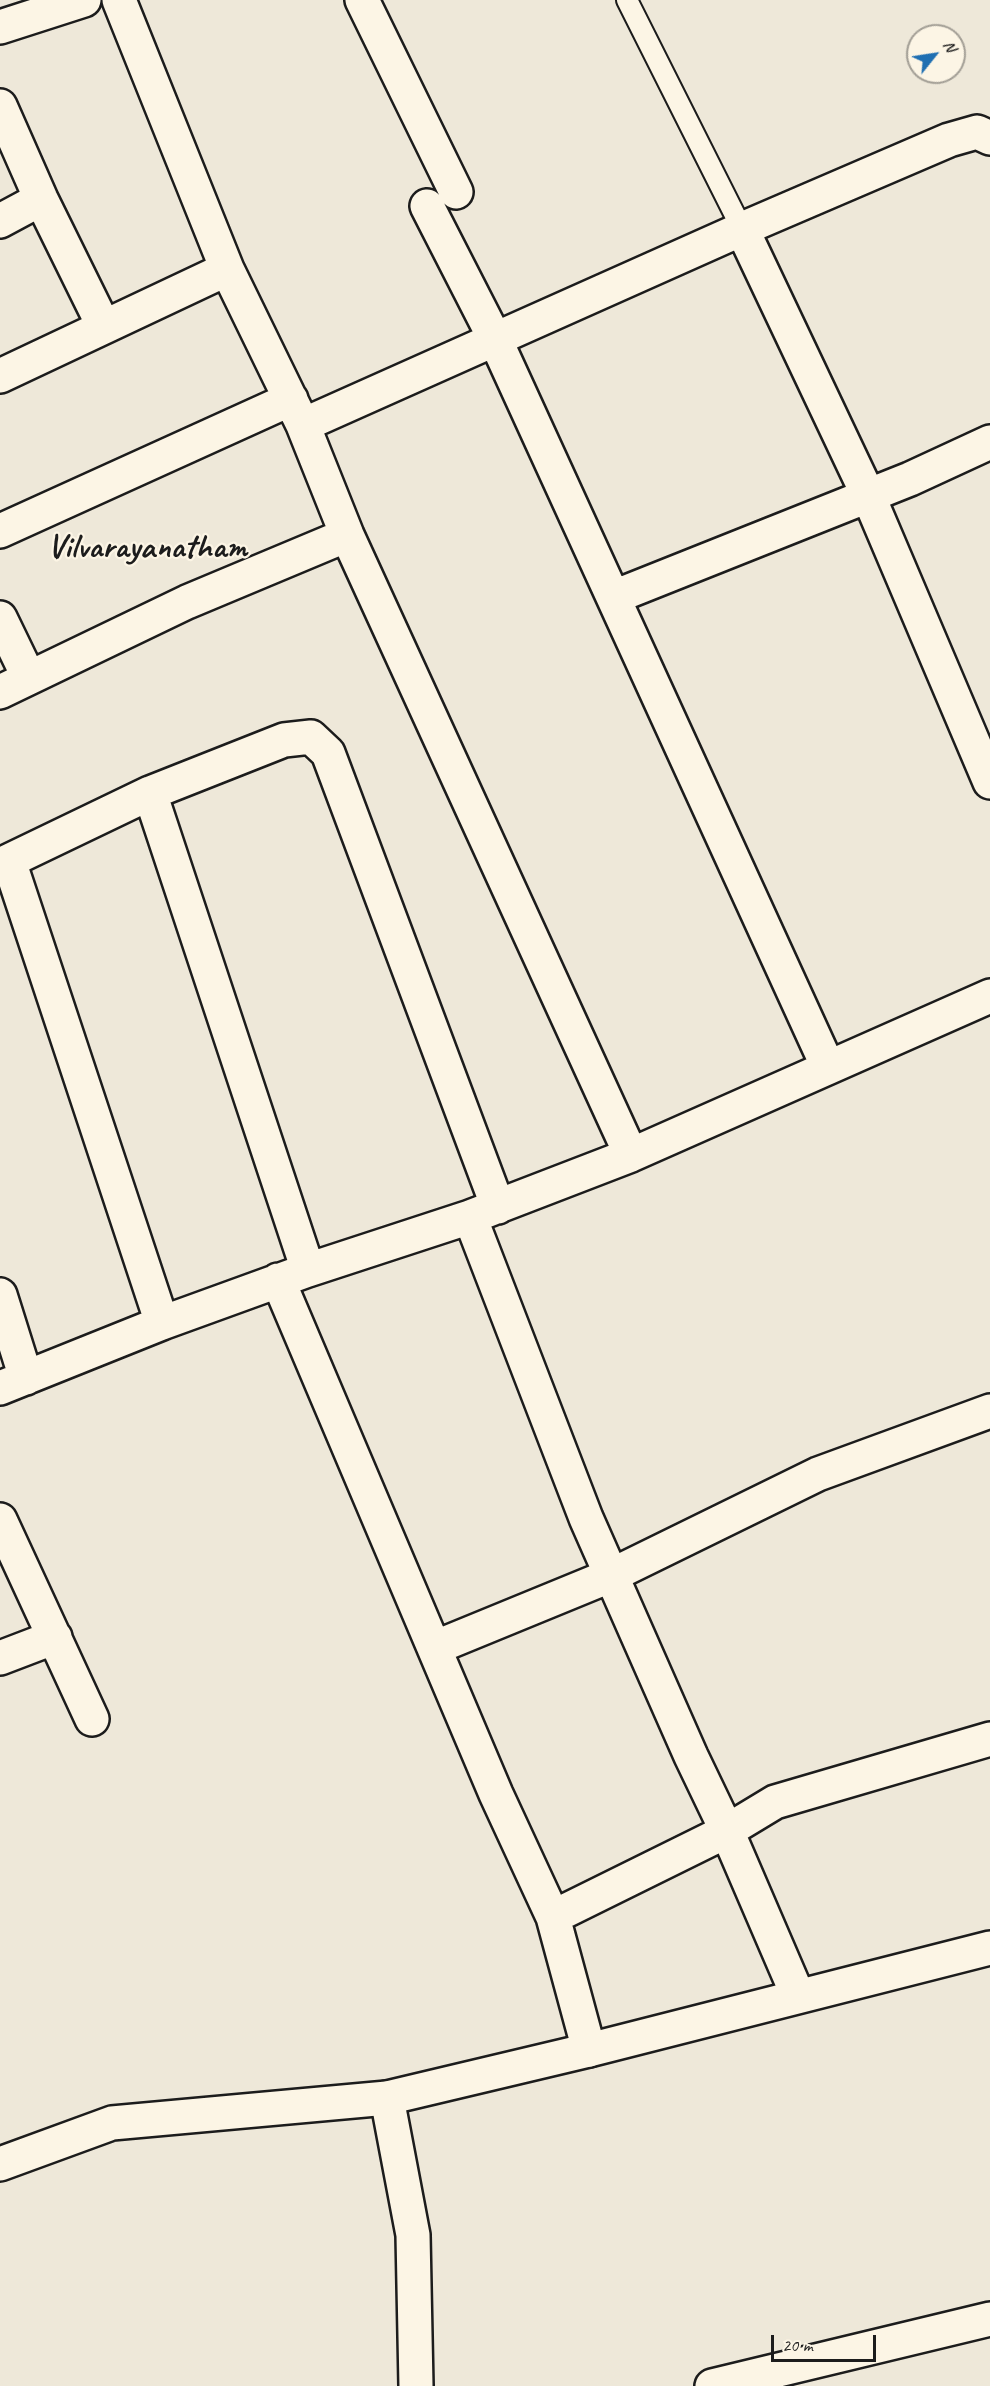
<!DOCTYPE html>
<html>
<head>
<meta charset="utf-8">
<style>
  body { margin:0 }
  #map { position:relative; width:990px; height:2386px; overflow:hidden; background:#eee8d9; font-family:Caveat,sans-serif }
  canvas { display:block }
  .north { position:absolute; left:906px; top:24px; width:60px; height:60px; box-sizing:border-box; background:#fcf5e5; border:2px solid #a29e95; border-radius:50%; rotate:60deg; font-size:16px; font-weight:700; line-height:24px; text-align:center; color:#1c1c1c }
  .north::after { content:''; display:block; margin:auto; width:21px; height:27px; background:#1f6fb2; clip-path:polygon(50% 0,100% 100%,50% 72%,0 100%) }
  .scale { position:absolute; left:771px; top:2335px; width:105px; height:27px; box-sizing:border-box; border:3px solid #1c1c1c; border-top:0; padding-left:8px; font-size:18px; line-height:21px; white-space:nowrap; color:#1c1c1c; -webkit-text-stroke:4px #fcf5e5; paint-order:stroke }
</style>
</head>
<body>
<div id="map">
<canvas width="990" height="2386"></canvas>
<div class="north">N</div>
<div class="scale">20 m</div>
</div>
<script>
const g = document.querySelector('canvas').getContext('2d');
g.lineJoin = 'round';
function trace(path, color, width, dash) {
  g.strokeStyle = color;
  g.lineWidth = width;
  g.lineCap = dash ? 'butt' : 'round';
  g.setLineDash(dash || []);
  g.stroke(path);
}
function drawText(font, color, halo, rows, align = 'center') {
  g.font = font + ' Caveat,sans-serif';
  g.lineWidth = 4.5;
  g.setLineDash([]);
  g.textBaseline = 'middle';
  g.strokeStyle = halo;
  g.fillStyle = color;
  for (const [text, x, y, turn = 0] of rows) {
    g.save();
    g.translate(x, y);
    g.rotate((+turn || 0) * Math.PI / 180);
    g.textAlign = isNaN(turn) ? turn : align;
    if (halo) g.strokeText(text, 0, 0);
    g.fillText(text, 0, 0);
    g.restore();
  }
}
const lane = new Path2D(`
  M627,0l115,229`);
const street = new Path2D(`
  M119,0l108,269 76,156
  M362,0l94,192
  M0,27l84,-27
  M0,106l41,93 63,128
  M427,206l68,133 333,728
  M0,221l41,-22
  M742,229l126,266 122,287
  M0,376l227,-107
  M0,531l291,-132
  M614,597l296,-118 80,-37
  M0,618l29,60
  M0,692l187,-90 160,-67
  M150,793l158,477
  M9,861l153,462
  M0,865l150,-72 134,-53 27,-3 17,16 170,454
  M631,1155l-284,-620 -44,-110 439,-196 207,-89 28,-8 13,6
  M470,1217l116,301 105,238 36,75 71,165
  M278,1280l218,514 57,123 36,133
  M0,1295l26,83
  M0,1388l162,-65 146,-53 162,-53 161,-62 359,-159
  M0,1520l92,199
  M434,1648l178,-73 206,-101 172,-63
  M0,1658l55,-21
  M553,1917l174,-86 48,-29 215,-63
  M387,2098l26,137 3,151
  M712,2386l278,-67`);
const secondary = new Path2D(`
  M0,2164l112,-41 275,-25 202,-48 401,-102`);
trace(lane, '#1c1c1c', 24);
trace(street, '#1c1c1c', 38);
trace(secondary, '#1c1c1c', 38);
trace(lane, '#fcf5e5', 20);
trace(street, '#fcf5e5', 33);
trace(secondary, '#fcf5e5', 33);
drawText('bold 34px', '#1c1c1c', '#fcf5e5', [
  ["Vilvarayanatham",147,548]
]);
</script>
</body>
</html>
